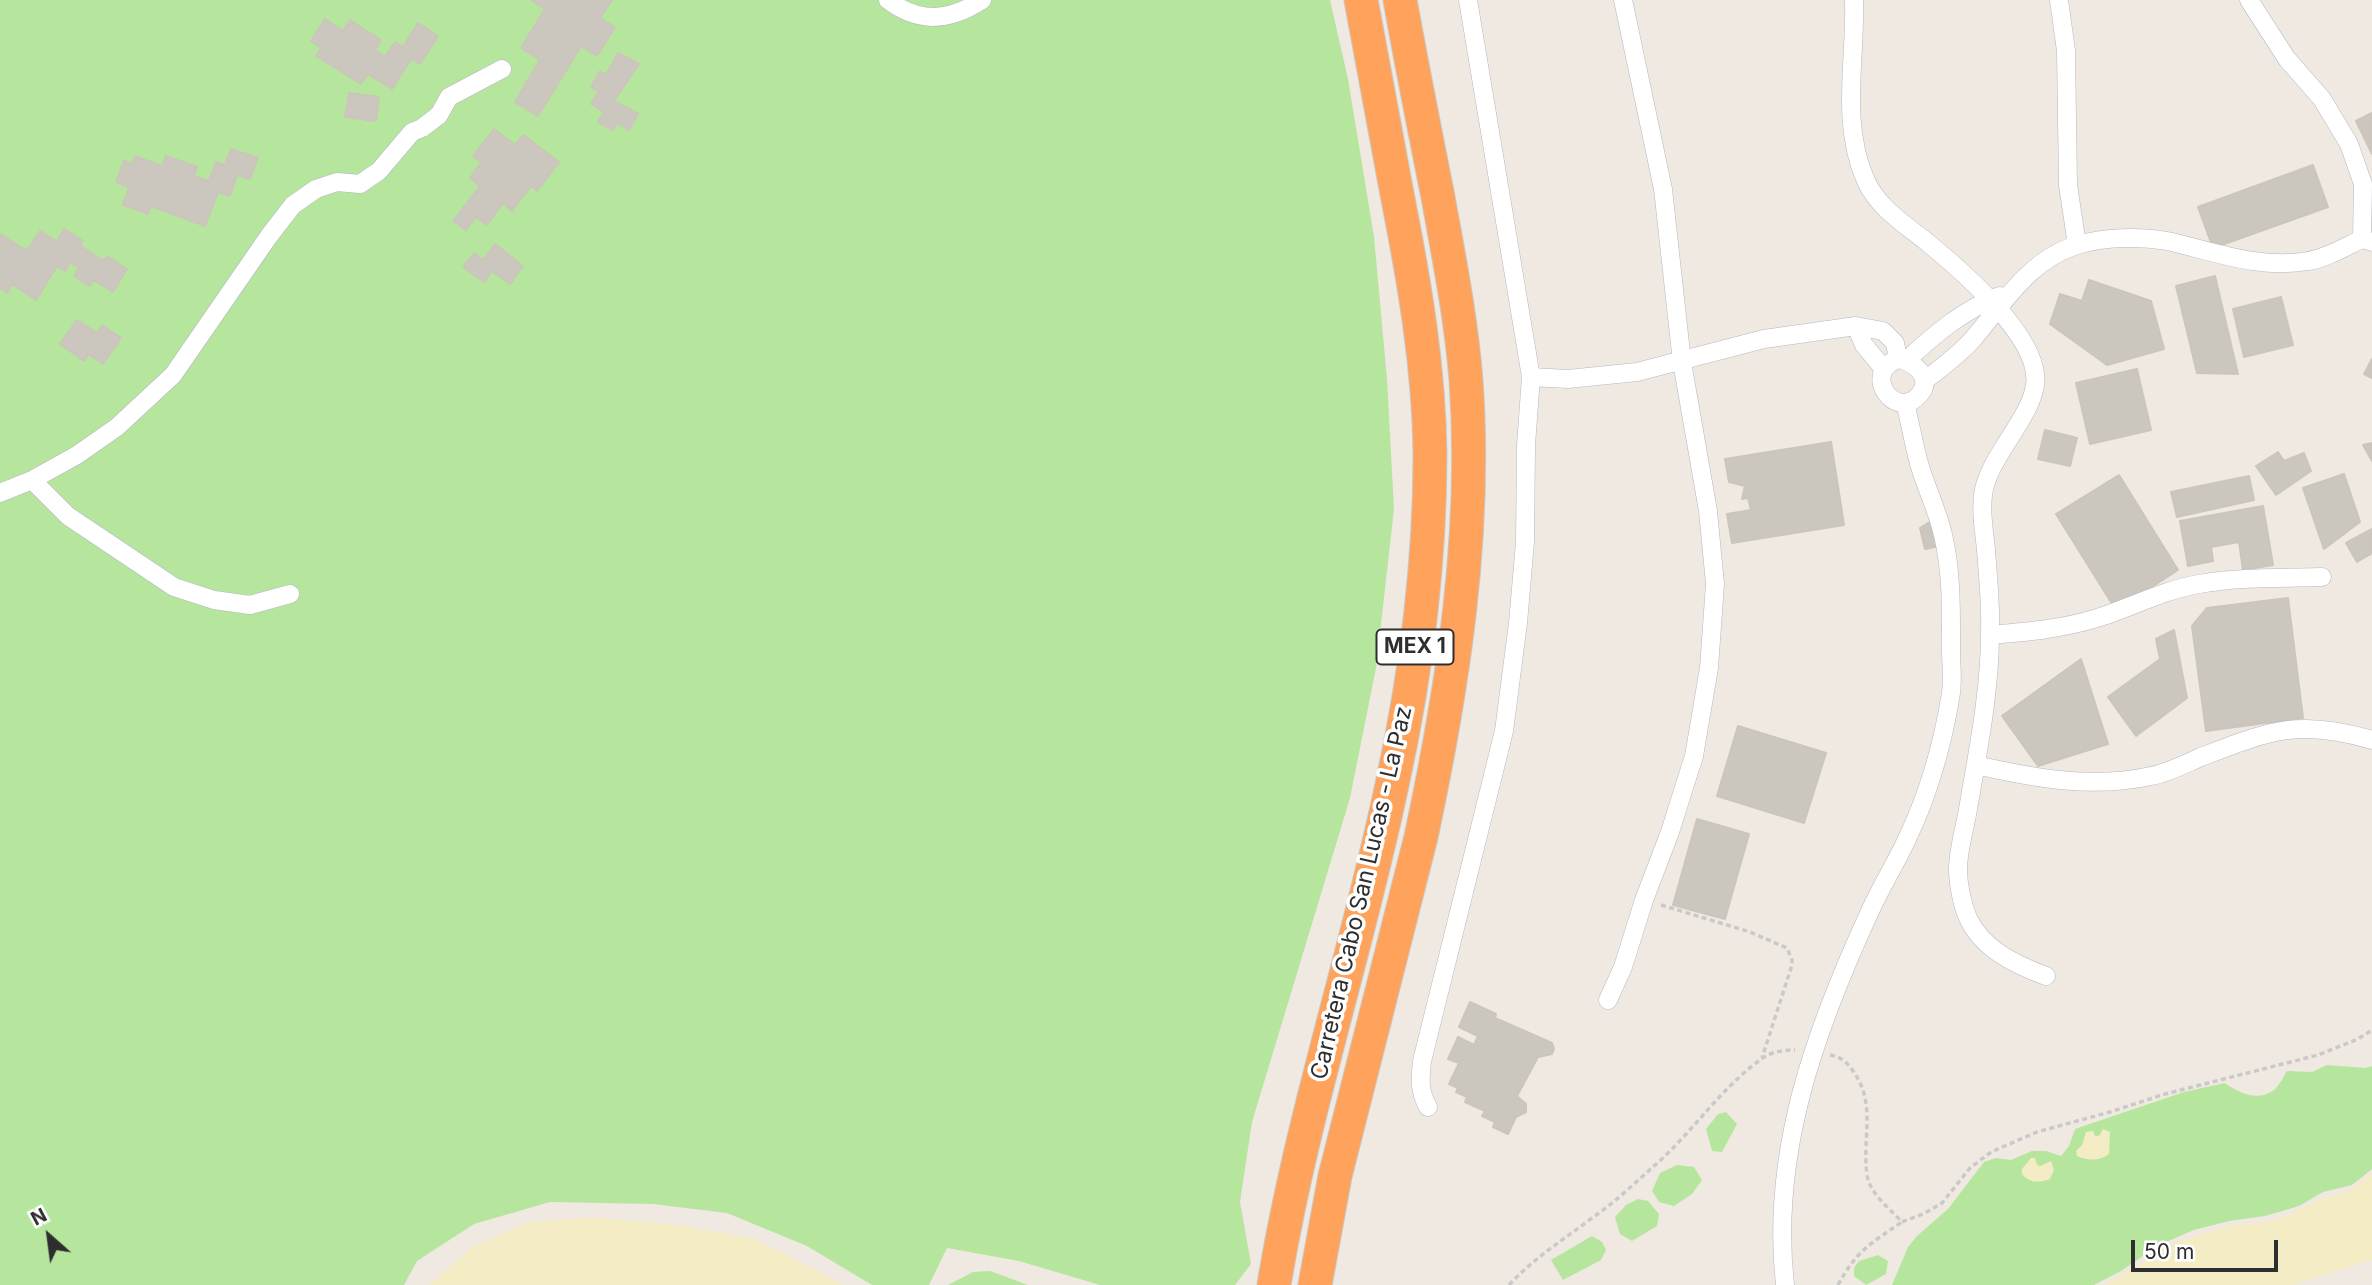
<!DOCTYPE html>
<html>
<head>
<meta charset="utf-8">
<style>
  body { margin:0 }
  #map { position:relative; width:2372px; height:1285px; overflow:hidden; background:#efe9e1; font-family:Inter,sans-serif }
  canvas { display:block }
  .north { position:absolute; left:14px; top:1201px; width:70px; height:70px; -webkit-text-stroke:5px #fff; paint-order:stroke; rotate:332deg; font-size:19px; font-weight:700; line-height:28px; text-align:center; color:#2e2e2e }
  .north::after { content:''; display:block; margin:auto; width:24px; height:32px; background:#2e2e2e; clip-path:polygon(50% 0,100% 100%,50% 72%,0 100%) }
  .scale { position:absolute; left:2131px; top:1240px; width:147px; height:32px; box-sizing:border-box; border:4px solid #2e2e2e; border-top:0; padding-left:9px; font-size:21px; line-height:24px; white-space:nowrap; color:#2e2e2e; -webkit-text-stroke:5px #fff; paint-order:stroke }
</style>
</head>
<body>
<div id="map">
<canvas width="2372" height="1285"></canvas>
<div class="north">N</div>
<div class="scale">50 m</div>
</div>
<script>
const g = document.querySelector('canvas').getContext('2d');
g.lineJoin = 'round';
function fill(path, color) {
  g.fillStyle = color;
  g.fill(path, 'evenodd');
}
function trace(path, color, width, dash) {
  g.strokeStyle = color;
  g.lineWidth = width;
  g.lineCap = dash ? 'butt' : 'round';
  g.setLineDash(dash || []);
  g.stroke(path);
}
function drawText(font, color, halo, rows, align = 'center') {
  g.font = font + ' Inter,sans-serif';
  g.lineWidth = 7;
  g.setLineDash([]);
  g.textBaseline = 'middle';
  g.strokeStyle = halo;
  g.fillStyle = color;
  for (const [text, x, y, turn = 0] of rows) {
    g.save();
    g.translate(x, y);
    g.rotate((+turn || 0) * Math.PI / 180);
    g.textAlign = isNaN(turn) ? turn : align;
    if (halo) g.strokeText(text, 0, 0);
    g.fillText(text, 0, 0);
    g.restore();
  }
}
fill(new Path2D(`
  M0,0h1330l18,79 26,158 13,142 7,130 -18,159 -26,130 -98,324 -12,80 11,62 -16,21h-135l-81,-24 -72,-13 -18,37h-57l-65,-39 -80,-33 -74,-9 -103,-2 -76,22 -57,37 -13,24h-404z
  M2327,1065l38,3 7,-2v103l-20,16 -29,7 -24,14 -34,10 -36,5 -35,9 -35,15 -38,26 -27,14h-202l16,-38 9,-11 31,-27 36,-47 12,-4 15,2 21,-9h14l15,5 8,-10 6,-17 109,-37 41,-9c14,10 33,19 49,7 5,-4 10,-14 13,-19l25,1z
  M1726,1112l11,12 -15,28 -10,-1 -6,-22 12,-15z
  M1677,1165l17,2 8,13 -10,14 -18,12 -15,-4 -7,-11 8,-18z
  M1638,1199l10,2 11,13 -2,12 -25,15 -12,-7 -5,-17 11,-12z
  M1592,1236l10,6 4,8 -5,10 -38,20 -12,-20z
  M1878,1255l10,6 -2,13 -20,11 -12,-9v-8l5,-7z
  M990,1271l38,14h-80l25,-13z`), '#b6e59e');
fill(new Path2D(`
  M2103,1129l7,3 -1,22c-9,7 -22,7 -32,2l-1,-5 6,-6 4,-13 7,-1 2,5h4z
  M2031,1158h4l2,7 3,1 11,-5 3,9 -4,9c-11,4 -21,4 -28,-5v-5z
  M2372,1173v87l-80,25h-188l73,-43 60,-18 22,-1 28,-7 34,-17 30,-9z
  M592,1217l86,8 75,13 91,47h-415l43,-38 57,-25z`), '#f3ecc5');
const building = new Path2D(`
  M531,0h81l-12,18 15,9 -18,29 -16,-10 -43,70 -23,-14 25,-42 -19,-12 24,-39z
  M325,19l18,12 7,-11 31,20 -6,10 10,7 10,-15 8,5 15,-24 20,13 -18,28 -9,-5 -19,30 -24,-15 -7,10 -45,-28 5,-8 -10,-7z
  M618,53l21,11 -25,37 24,13 -9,16 -12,-7 -4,7 -15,-8 6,-10 -13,-8 8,-13 -8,-4 9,-16 6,4z
  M349,93l30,4 -3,24 -31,-4z
  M2372,113v41l-16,-33z
  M494,129l21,16 8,-10 36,27 -22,29 -6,-5 -19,25 -9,-8 -16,22 -11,-8 -10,13 -13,-9 27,-35 -10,-8 11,-16 -8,-6z
  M231,149l27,9 -8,21 -13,-4 -7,21 -12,-4 -13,34 -54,-20 -3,8 -25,-9 6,-18 -13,-5 8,-21 8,3 3,-8 27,10 4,-10 31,11 -3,9 15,5 7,-19 9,3z
  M2313,165l15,42 -115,41 -15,-41z
  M64,229l19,12 -3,5 23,15 4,-5 20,13 -14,23 -19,-12 -4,6 -16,-10 5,-8 -9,-6 -5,9 -8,-5 -21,34 -24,-16 -5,9 -7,-5v-54l27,17 13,-20 17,10z
  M495,244l28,22 -13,18 -18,-13 -8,11 -21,-15 11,-14 9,7z
  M2215,276l23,98 -41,-1 -21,-87z
  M2089,280l62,21 13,48 -57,16 -57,-41 10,-30 22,7z
  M2281,297l12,48 -49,12 -11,-48z
  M77,320l20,13 5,-8 19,13 -18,26 -14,-10 -5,7 -24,-17z
  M2372,359v19l-8,-4z
  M2137,369l14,61 -61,14 -14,-61z
  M2045,430l32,8 -7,28 -32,-7z
  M1831,442l13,83 -112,18 -5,-29 24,-4 -3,-12 -6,1 3,-13 -16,-4 -4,-23z
  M2372,443v18l-9,-16z
  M2278,452l6,9 20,-8 7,18 -35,24 -20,-29z
  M2344,474l16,48 -36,27 -21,-61z
  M2119,475l59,95 -62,40 -60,-96z
  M2249,476l5,24 -77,17 -6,-25z
  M2263,506l10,59 -30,5 -4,-28 -28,5 2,14 -25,5 -8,-45z
  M1938,517l7,28 -20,4 -5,-21z
  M2372,529v24l-15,9 -11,-19z
  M2288,598l15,120 -97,13 -14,-105 15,-18z
  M2174,630l13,68 -51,38 -28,-39 52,-38 -4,-20z
  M2081,659l27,85 -70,22 -36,-50z
  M1738,726l88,27 -22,70 -87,-27z
  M1697,819l52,15 -24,85 -52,-14z
  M1470,1002l26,12 -1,4 57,25 2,6 -2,5 -14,3 -21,39 9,8v8l-10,5 -8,17 -15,-7 2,-5 -13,-6 3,-5 -20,-9 2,-5 -11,-5 2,-4 -9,-4 10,-21 -11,-4 10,-22 16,8 4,-9 -19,-9z`);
fill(building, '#cbc7bf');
trace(building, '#cbc5ba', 2);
const street = new Path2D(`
  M888,0c31,24 62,21 94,0
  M1854,0c2,61 -14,123 12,181 12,27 40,44 62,62 33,27 114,96 107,142 -5,34 -42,67 -51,104 -4,20 0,40 2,61 2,27 5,55 4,83 0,58 -12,118 -22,176 -3,19 -10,41 -10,60 0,15 4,35 10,49 14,31 48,47 78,58
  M2059,0l7,51 2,134 9,60
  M2249,0l38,59 35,40 27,45 14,40 -1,55 10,3
  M1856,326l8,19 19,23
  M1898,359c15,2 36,19 22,35 -24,29 -60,-21 -22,-35z
  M1907,360c29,-27 56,-50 93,-64
  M1531,377l37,2 69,-7 127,-33 92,-13 27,5 12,12 3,16
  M1924,381c17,-13 35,-26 49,-42 30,-35 57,-80 104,-94 28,-8 62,-9 90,-4 45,10 94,29 141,20 19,-3 37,-14 54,-22
  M32,480l36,36 106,71 40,13 36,5 40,-11
  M0,493l32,-13 45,-25 40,-28 56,-52 96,-139 24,-31 23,-16 21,-7 23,2 19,-13 33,-39 10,-4 17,-13 10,-18 53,-28
  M1990,635c36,-3 72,-6 107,-17 33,-10 66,-28 102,-34 40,-7 82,-6 123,-7
  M1976,765c57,13 116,24 175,11 17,-3 34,-12 50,-19 68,-26 98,-39 171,-17
  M1608,1000l15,-33 21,-67 26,-68 24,-76 15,-88 6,-84 -7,-73 -26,-149 -19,-173 -40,-189
  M1428,1107c-9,-16 -8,-28 -6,-46l82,-330 14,-108 7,-81 1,-97 5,-68 -63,-377
  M1785,1285c-15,-133 31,-257 86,-376 11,-24 25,-46 36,-70 22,-46 36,-96 44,-146 2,-14 0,-29 0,-43 0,-37 1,-78 -8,-115 -5,-23 -15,-43 -22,-65 -7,-22 -10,-45 -16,-67`);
const highway = new Path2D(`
  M1274,1285c28,-171 84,-336 119,-505 23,-106 37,-217 37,-326 -1,-88 -16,-174 -33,-260 -12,-65 -24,-129 -36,-194
  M1315,1285l20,-109 86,-339c32,-150 56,-303 45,-457 -5,-62 -17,-122 -28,-183 -13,-65 -26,-131 -38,-197`);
trace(street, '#b4b7c1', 19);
trace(highway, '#c9c9c9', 35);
trace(new Path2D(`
  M1661,905l89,27 37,16 5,12v5l-30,93
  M1830,1055c12,2 19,9 25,19 21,31 7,66 12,101 3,19 22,33 35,47l21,-8 19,-11 28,-35 21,-16 46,-20 73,-20 55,-18 153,-39 40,-16 14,-9
  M1509,1285c25,-27 54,-45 83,-67 22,-15 42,-34 62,-52 38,-33 65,-76 106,-106 10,-8 22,-10 35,-10
  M1838,1285c19,-35 32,-41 64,-63`), '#c9c9c9', 3.5, [5, 3.5]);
trace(street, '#fff', 18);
trace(highway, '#ffa35c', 33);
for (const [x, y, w] of [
  [1415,647,77]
]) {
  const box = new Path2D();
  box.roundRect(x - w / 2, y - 17.5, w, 35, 5);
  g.fillStyle = '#fff';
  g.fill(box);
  trace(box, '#2e2e2e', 2);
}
drawText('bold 21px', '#2e2e2e', null, [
  ["MEX 1",1415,647]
]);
drawText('23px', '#2e2e2e', '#fff', [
  ["Carretera Cabo San Lucas - La Paz",1362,893,-77]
]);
</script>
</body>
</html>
